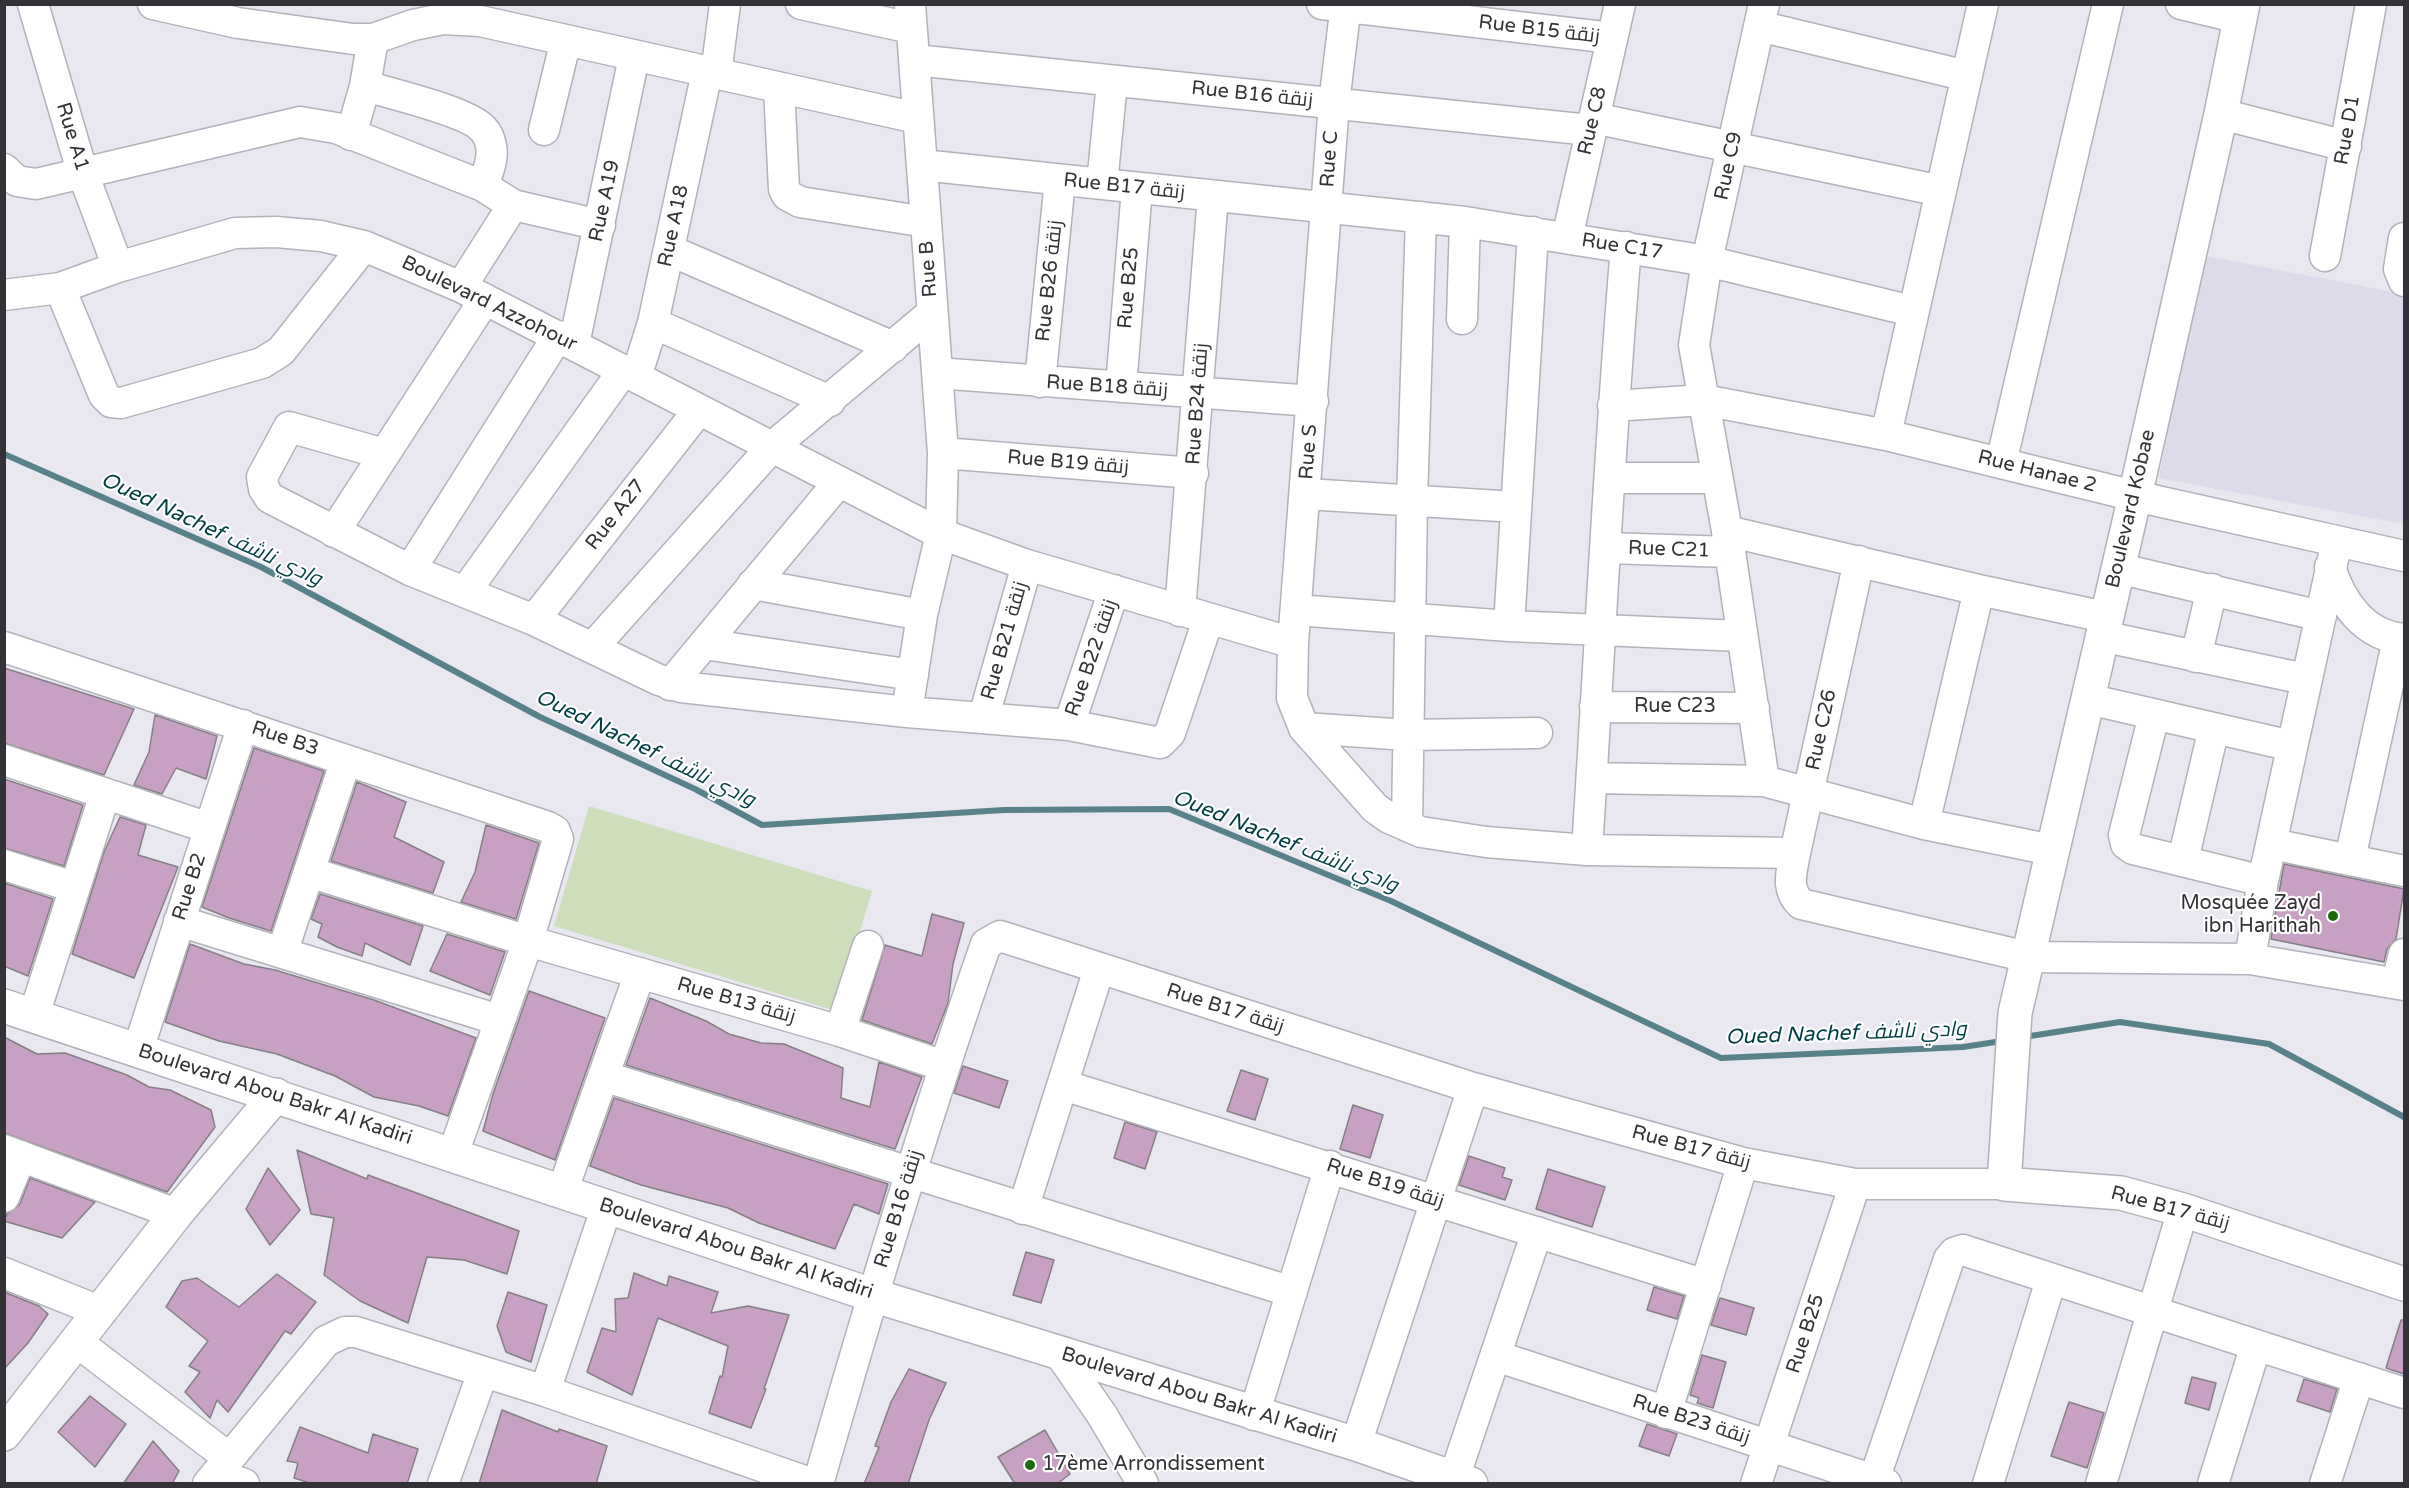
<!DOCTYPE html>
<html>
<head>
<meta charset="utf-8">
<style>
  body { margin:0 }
  #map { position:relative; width:2409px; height:1488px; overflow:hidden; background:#e9e7f0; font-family:"Varela Round",sans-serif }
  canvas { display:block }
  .frame { position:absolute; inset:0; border:6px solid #333236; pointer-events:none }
</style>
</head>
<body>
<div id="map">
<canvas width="2409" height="1488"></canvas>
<div class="frame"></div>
</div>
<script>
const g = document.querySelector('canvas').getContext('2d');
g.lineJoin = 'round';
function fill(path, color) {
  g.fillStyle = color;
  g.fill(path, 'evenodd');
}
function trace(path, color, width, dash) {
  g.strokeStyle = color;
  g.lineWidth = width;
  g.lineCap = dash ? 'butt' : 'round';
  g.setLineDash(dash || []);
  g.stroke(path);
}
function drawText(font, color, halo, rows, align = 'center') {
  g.font = font + ' "Varela Round",Cairo,sans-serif';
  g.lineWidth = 4.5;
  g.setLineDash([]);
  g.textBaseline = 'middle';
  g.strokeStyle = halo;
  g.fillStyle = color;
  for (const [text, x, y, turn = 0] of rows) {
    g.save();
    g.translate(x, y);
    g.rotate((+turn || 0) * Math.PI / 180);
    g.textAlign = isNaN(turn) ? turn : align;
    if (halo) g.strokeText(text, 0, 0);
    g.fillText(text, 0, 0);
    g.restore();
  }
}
fill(new Path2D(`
  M2200,255l204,39v230l-245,-46z`), '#dddae9');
fill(new Path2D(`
  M589,806l283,85 -36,120 -282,-85z`), '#cedebb');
trace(new Path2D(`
  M4,454l257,113 279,150 155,72 67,36 242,-15 165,-1 222,92 330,157 242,-11 39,-6
  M2024,1037l96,-15 149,22 135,73`), '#57828a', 6);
const building = new Path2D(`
  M4,668l130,41 -30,66 -100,-32z
  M155,715l62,21 -11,43 -30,-11 -14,26 -28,-9 15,-33z
  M254,748l70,23 -53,160 -42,-13 -27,-11z
  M4,779l79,26 -19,61 -60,-18z
  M357,782l49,20 -12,35 50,25 -11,31 -102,-32z
  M120,817l26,8 -8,30 40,12 -44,111 -62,-24 32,-102z
  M486,825l53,18 -23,76 -55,-17 14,-30z
  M2284,864l120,25 -8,50 -9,10 -3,13 -113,-23z
  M4,883l49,16 -25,77 -24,-10z
  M320,894l103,32 -13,39 -45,-22 -3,13 -25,-9 -19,-10 4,-13 -11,-5z
  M932,914l32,9 -11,41 -5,39 -16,41 -70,-24 23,-75 37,11z
  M447,934l58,18 -15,43 -60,-24z
  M190,944l54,20 31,6 99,30 102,38 -28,78 -29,-10 -45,-9 -39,-21 -58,-22 -58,-13 -54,-19z
  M529,991l76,27 -50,142 -72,-29 10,-37z
  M650,998l56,23 23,13 32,9 23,1 59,24 -2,30 29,9 9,-45 43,15 -27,72 -269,-84z
  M4,1037l33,17 28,-1 62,22 22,12 21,3 41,20 4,17 -48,65 -163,-59z
  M963,1066l45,15 -9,27 -45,-15z
  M1241,1070l27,9 -13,41 -28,-9z
  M614,1098l274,86 -9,30 -25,-10 -19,45 -76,-26 -31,-15 -87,-23 -51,-19z
  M1353,1105l30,10 -13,43 -30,-9z
  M1125,1122l32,10 -12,37 -31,-11z
  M297,1150l70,29 1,-4 151,56 -12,43 -43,-14 -37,-3 -19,66 -48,-22 -36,-26 10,-57 -23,-4z
  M1469,1156l36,12 -3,9 10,3 -7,20 -46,-15z
  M268,1168l32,42 -30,35 -24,-36z
  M1548,1169l57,18 -13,40 -56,-18z
  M30,1178l65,24 -33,36 -58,-17 3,-7 13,-10z
  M1026,1252l28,8 -13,43 -28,-8z
  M634,1273l33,13 2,-10 49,16 -7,21 37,-7 41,9 -25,74h2l-15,39 -42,-15 11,-37 2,1 6,-31 -70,-28 -26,77 -45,-23 15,-44 14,4 -1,-33 13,-1z
  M277,1274l39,28 -25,32 -6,-3 -57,81 -11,-12 -7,18 -25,-26 15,-20 -11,-6 19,-25 -42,-34 16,-26 15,-3 42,29z
  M1654,1287l30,9 -7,23 -30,-9z
  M4,1292l35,14 9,8 -20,29 -24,26z
  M508,1292l39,13 -16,57 -25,-10 -9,-26z
  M1720,1298l34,10 -8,27 -35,-10z
  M2401,1320h3v54l-18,-6z
  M1702,1355l24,7 -13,46 -16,-5 2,-5 -9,-3z
  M909,1369l37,14 -17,37 -21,64h-44l15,-37 -4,-1 16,-44z
  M2192,1377l24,6 -7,27 -24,-7z
  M2304,1379l33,10 -7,23 -33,-11z
  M90,1396l36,28 -31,43 -37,-35z
  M2069,1402l35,11 -17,55 -36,-12z
  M502,1410l56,22 1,-3 48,17 -11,38h-117z
  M1647,1424l30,10 -8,22 -30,-10z
  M300,1427l68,26 5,-19 45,15 -11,35h-94l-19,-6 4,-15 -11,-2z
  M1045,1430l25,44 -13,10h-42l-17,-27z
  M153,1441l26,30 -7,13h-49z`);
fill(building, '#c7a0c3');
trace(building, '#867f85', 1.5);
const minor = new Path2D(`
  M33,4l49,167 36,96
  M153,4l85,19 115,16h20l40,-14 30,-6 37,2 437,97
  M801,4l110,24
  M1322,4l290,34
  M1346,4l-12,99 -41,540 -1,55 12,30 71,80 14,10 32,14 65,10 101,8 208,3
  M2181,4l58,14
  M1759,26l208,50
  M915,60l675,70
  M716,74l9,-70
  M365,86c24,7 104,26 118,43 4,4 7,11 8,17 3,13 -4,28 -8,40
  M779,88l5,101 3,6 13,7 126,20
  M2221,114l125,32
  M1594,118l347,73
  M544,130l22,-90
  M351,135l14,-49 8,-47
  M922,165l543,57 242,39 205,50
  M4,169l13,12 19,3 264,-62 36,6 147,58 30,19 87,20
  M1102,184l10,-102
  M1567,238l53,-234
  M2404,238l-5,31 5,12
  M669,250l224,97
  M2325,256l46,-252
  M461,287l52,-82
  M60,288l44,107 7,7 10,1 141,-40 19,-12 83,-105
  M4,295l56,-7 58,-21 117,-34 41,-1 45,4 43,10 97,41 480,247 86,31 266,78
  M1462,319l3,-97
  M653,323l177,78
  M574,344l60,-287
  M937,373l376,28
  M636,377l17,-54 54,-251
  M1040,382l20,-202
  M1121,387l16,-199
  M1613,406l91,-6 182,35 249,61 269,60
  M1886,435l97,-431
  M943,453l250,20
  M384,454l-95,-27 -27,50 2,12 6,9 140,72 124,50 125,60 22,7 226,25 162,13 91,18 10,-10 38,-113
  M2001,463l107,-459
  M1610,478h107
  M1306,494l210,13
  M1727,531l252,59 126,27
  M334,532l151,-233
  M1607,548l123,4
  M1859,561l-64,292c-3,18 -10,36 6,51l227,53 222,2 154,26
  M2330,567c11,35 34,69 74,72
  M2117,568l204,48
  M410,570l148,-234
  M753,584l169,31
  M465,592l158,-221
  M1296,610l213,16 232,10
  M1180,611l33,-415
  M534,620l164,-209
  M1509,626l24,-394
  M2101,636l204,43
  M704,644l209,31
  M4,647l544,180 7,4 3,8 -30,102 -75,213
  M593,647l178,-199 160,-134
  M2196,657l16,-68
  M670,685l168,-202
  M2088,699l204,47
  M1595,707l159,1
  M907,712l15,-97 19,-81 2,-81 -33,-449
  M2154,715l-30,120 2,9 7,5 130,32
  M984,716l43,-151
  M1069,725l45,-135
  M1304,728l104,7 129,-2
  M4,760l205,68
  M1592,778l172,3 160,43 128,26
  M1764,781l-37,-250 -33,-186 13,-84 57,-257
  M1924,824l55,-234
  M1407,826l5,-325 9,-284
  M2272,844l132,27
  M1587,850c13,-201 22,-402 39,-603
  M2350,859l48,-220
  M2183,860l31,-132
  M4,865l70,22
  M309,872l219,69 312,90 104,35
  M179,921l320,99
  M282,953l64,-193
  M2250,959l13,-78 74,-340
  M2397,982l7,-28
  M34,1015l71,-221
  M840,1031l28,-85
  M138,1050l105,-325
  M603,1076l689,216
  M1063,1085l643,200
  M4,1150l172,64
  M562,1192l78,-219
  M4,1197l17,-41
  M1023,1209l76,-240
  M4,1273l95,38
  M77,1342l152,116
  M1060,1354l42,61 41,69
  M1496,1356l390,128
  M545,1391l62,-185
  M1666,1413l77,-250
  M1254,1415l76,-249
  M1356,1444l117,-356
  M216,1474l28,10
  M1454,1478l83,-246
  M1874,1480l75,-221 5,-6 9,-3 441,143
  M208,1484l118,-143 19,-9h11l189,59 268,93
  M443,1484l40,-112
  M818,1484c52,-182 106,-362 168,-540l14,-8 473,152 270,75 112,21h149
  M1756,1484l99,-300
  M1988,1484l63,-204
  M2101,1484l82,-274
  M2213,1484l43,-139
  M2325,1484l34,-106`);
const major = new Path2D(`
  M2243,4l-22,110 -86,382 -120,517 -11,171 117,9 62,17 221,74
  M4,1006l868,289 484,149 115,40
  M4,1434l172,-220 100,-119`);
trace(minor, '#b3b1b9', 33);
trace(major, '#b3b1b9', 36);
trace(minor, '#fff', 30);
trace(major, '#fff', 33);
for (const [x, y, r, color] of [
  [2333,916,6,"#1b6a0b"],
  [1030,1465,6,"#1b6a0b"]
]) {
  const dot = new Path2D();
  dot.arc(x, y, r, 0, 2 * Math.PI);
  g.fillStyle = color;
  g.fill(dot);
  trace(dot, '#fff', 2);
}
drawText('20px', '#333236', '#fff', [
  ["Rue B15 زنقة",1539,30,7],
  ["Rue B16 زنقة",1252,95,6],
  ["Rue C8",1593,121,-77],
  ["Rue D1",2348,130,-80],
  ["Rue A1",72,137,73],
  ["Rue C",1330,159,-86],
  ["Rue C9",1729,166,-78],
  ["Rue B17 زنقة",1124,187,6],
  ["Rue A19",605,201,-78],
  ["Rue A18",674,226,-78],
  ["Rue C17",1622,247,9],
  ["Rue B",929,269,-94],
  ["Rue B26 زنقة",1050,281,-84],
  ["Rue B25",1129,288,-85],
  ["Boulevard Azzohour",489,304,26],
  ["Rue B18 زنقة",1107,387,4],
  ["Rue B24 زنقة",1198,404,-86],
  ["Rue S",1309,452,-86],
  ["Rue B19 زنقة",1068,463,5],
  ["Rue Hanae 2",2037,472,14],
  ["Boulevard Kobae",2131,509,-77],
  ["Rue A27",616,515,-52],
  ["Rue C21",1669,550,2],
  ["Rue B21 زنقة",1005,641,-74],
  ["Rue B22 زنقة",1092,658,-71],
  ["Rue C23",1675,707],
  ["Rue C26",1822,730,-78],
  ["Rue B3",285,739,19],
  ["Rue B2",190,887,-72],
  ["Rue B13 زنقة",736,1001,16],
  ["Rue B17 زنقة",1225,1009,18],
  ["Boulevard Abou Bakr Al Kadiri",275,1095,18],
  ["Rue B17 زنقة",1691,1148,15],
  ["Rue B19 زنقة",1385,1184,18],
  ["Rue B16 زنقة",899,1209,-73],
  ["Rue B17 زنقة",2170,1209,15],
  ["Boulevard Abou Bakr Al Kadiri",736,1249,18],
  ["Rue B25",1806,1334,-72],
  ["Boulevard Abou Bakr Al Kadiri",1199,1396,17],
  ["Rue B23 زنقة",1691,1420,18]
]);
drawText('20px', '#333236', '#fff', [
  ["Mosquée Zayd",2321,904],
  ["ibn Harithah",2321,927],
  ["17ème Arrondissement",1042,1465,"left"]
], 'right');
drawText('italic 21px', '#003e45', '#fff', [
  ["Oued Nachef وادي ناشف",211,530,25],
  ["Oued Nachef وادي ناشف",645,749,26],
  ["Oued Nachef وادي ناشف",1285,842,22],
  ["Oued Nachef وادي ناشف",1846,1034,-2]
]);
</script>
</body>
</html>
